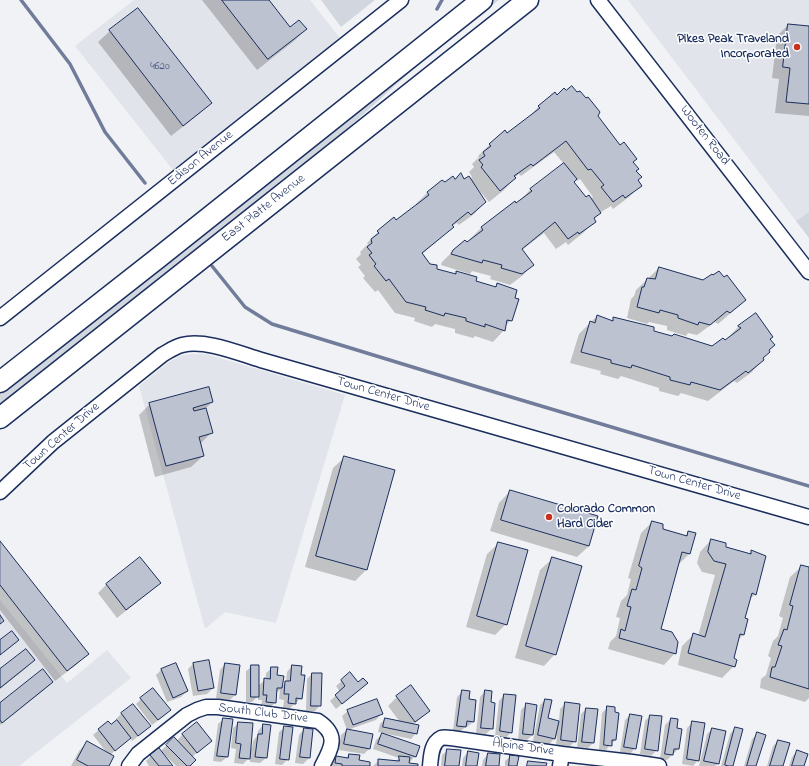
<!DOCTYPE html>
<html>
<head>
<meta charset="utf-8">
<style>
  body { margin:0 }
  canvas { display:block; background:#f1f2f5 }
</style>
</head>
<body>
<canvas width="809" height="766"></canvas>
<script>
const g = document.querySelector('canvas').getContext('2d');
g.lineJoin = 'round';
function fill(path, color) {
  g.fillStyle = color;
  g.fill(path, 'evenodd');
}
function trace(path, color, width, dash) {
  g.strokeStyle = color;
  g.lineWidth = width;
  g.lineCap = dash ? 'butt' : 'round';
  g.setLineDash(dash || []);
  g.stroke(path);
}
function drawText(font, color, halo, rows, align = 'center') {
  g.font = font + ' "Indie Flower",sans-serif';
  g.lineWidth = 3;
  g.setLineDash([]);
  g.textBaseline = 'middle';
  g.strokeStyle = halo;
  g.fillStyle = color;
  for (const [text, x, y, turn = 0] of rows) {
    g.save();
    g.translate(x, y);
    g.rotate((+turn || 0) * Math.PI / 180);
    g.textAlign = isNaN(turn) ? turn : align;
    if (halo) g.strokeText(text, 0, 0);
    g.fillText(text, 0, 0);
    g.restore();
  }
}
fill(new Path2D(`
  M134,0h176l30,38 -167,132 -98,-124z
  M628,0h181v212l-13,9z
  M194,354h12l139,41 -69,228 -51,-11 -20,17 -66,-243 30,-24 13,-7z
  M0,600l67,83 40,-33 24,28 -112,88h-19z`), '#e1e4ea');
fill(new Path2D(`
  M321,0h54l-34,27z
  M492,0h7l-61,47 -110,99 -328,262v-19z
  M809,212v26l-13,-17z`), '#d2d6df');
fill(new Path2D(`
  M202,0h66l22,28 16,1 -12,12 -37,29z
  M138,9l72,94 -11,11 -28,22 -73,-94 12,-11z
  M788,25l21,2v89l-34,-3 4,-34 -7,-1 5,-42z
  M557,96l39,20 36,46 3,9 2,10 4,4 -12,12 -16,12 -2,-3 -10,6 -8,8 2,1 -12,12 -15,12 -2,-3 -10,7 -12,-16 -22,17 11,14 -11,12 -12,9 -20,-6 1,-3 -19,-5 -2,3 -29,-9 1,-3 11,-11 18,-11 -1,-1 11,-11 33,-26 2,3 14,-15 34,-26 -10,-12 -33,24 -2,-2 -5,4h1l-11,12 -15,12 -15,-18h-1l12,18 -11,12 -15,11 -2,-2 -5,3 -11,12 -19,16 8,11 6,5 18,5 3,-3 18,10 19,5 3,-2 14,35 -6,6 -1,4 -11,12 -18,-6 -2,2 -18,-5v-4l-20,-5 -3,3 -18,-6 1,-3 -20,-5 -17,-23 -3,2 -12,-14 2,-2 -7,-9 3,-2 -5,-6 5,-5 -1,-2 8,-8 -1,-1 11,-11 18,-10 21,-17 -1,-1 11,-11 15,-12 3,2 9,-3h16l2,-3 -3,-5 5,-5 -2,-3 7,-7 -1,-1 11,-11 16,-13 2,3 21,-17 11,-12zM575,179l2,2 3,-2 13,18 -3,2 -4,-1 -13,-16z
  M659,268l45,13 9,-4 32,23 -12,11 -15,13 -3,-2 -18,13 -9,-2 -2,3 -19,-6v-4l-18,-4 -2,2 -20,-6 4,-19 3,-3 2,-6z
  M597,316l14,5 3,-3 39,14 59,15 13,-6 14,-15 30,13 -1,11 1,2 -7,7 1,1 -11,12 -15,11 -3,-2 -26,20 -27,-8 -3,3 -19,-5v-3l-38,-12 -3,3 -18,-5 1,-3 -31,-8 9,-29z
  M212,402l-7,7 7,23 -12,12 3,12 -12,11 -36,10 -16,-62 11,-11z
  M345,457l49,14 -28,99 -11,11 -50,-14 28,-99z
  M510,491l79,55 -12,11 -87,-26 9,-28z
  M652,522l10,8 23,6 4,-4v22l-12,12 -17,63 15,24 -11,12 -56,-16 2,-7 6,-6 4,-18 -4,-1 5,-16 6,-6 4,-16 -3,-1 13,-45z
  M711,540l14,8 23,7 4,-4 3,43 -6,6 -5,19 -1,16 -5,5 -5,19 1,7 -12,12 -44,-13 4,-19 11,-11 5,1 17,-61 -13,-3 -5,-9 3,-11z
  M0,542l87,112 -11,11 -21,16 -55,-71z
  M499,543l7,81 -11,11 -29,-8 21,-73z
  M140,559l19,24 -8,8 -34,27 -19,-25 8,-8z
  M552,559l3,95 -11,12 -29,-8 25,-88z
  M802,566l7,2v130l-4,4 -45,-14 1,-9 5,-4 5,-17 -3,-2 5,-15 5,-5 5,-18 -4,-2 11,-39z
  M34,660l-9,9 -25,20v-19z
  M176,664l11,27 -6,6 -14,5 -11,-27 5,-5z
  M193,664l20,24 -6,6 -14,2 -5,-27z
  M225,664l11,30 -6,6 -14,-2 4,-28z
  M252,666l6,20 8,-7v-6l6,-5 10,18 4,-4 1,-10 5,-6 8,10 1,22 -12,11 -6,-1 1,-8 -5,-1 1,-9 -4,3 -1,10 -6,5 -8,-1 1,-7h-4v-4l-6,6h-6v-31z
  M312,674l8,31 -5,6h-9l1,-32z
  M350,674l11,14 -25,21 -6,-8 10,-9 -4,-6z
  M52,682l-8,8 -44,35v-21z
  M411,687l17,24 -8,8 -8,6 4,8 -5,6 -33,-7 2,-8 5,-5 15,3 -12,-16 9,-9z
  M463,691l10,31 -6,5h-2l-5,5 -7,-1 4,-34z
  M485,691l5,11 2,26 -6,6 -10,-1 4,-36z
  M504,695l7,37 -5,6 -11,-2 4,-35z
  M141,699l23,17 -12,9 -16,-21z
  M545,700l2,19 12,2 1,-12 6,-6 9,38 -6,6 -13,-2 1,-9 -8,8 -16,-3 7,-36z
  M527,704l5,30h1l-6,6 -9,-1 3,-29z
  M133,705l16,21 -5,6 -12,9 -2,-3 -20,17 -2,11h-37l8,-15 8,-9 20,11 -14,-18 15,-13 3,4 6,-5 -1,-2 5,-5z
  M608,707l7,33 -10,11 -6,-1 3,-37z
  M586,709l7,34 -5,5 -11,-1 4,-33z
  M348,711l33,3 -5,6 -29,10 22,19 -5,5 -25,-4 2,-15 6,-5 -5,-14z
  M630,715l5,33 -5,6 -10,-2 5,-32z
  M650,716l7,34 -6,6 -11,-2 5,-33z
  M224,719l3,38 -6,5 -8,-1 5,-37z
  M671,719l5,10 2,20 -11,11 -7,-1 5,-34z
  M239,723l11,25h2l1,-7 4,-5 1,-5 5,-6 3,33 -6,5 -10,-1v-5l-7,7 -9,-1 2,-14 -5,-1 2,-20z
  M692,723l6,37 -5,6 -11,-2 5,-36z
  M285,727l3,32 -6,6 -7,-1 4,-32z
  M735,728l-3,38h-11l9,-32z
  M304,729l8,1 -3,28 -6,6 -8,-1 4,-28z
  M712,729l6,35 -3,2h-16l8,-32z
  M758,733l-3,33h-11l8,-27z
  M183,734l28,7 -19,16 -4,9h-12l-15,-15 13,-13 3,3z
  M382,734l33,22 -5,6 -1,-1 -1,3 9,2h-44l6,-6 16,2 4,-4 -26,-9 3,-9z
  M778,741l3,25h-14l6,-20z
  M448,750l10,16h-17l1,-11z
  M797,751l6,15h-14l3,-9z
  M468,752l8,14h-14l1,-8z
  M488,754l10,12h-16l1,-6z
  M349,755l9,6 11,5h-38v-3l6,-6 8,2z
  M151,756l20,10h-22l-3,-5z
  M511,756l5,10h-11v-5z`), '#0003');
trace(new Path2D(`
  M21,0l49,64 35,68 40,51
  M437,9l5,-9
  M212,266l33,41 27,17 209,64 328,98`), '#707c9a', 3.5);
const building = new Path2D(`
  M222,0h47l21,27 9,-7 8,9 -39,30z
  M138,8l74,95 -29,23 -74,-96z
  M788,24l21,2v78l-23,-2 4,-34 -7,-1z
  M572,86l5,6 3,-1 6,7 2,-1 12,15 -2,4 22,29 4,-3 13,17 -4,3 6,7 -3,2 6,6 -4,3 4,6 -17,12 -2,-3 -10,7 -12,-15 3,-2 -13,-16 -3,1 -22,-29 -33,25 -2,-2 -17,12 2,2 -16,13 -19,-24 2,-2 -4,-5 6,-4 -2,-4 8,-6 -2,-2 16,-14 2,3 33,-25 -2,-2 17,-14 2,3 7,-7 2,2z
  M564,163l13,16 -3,3 12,15 3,-2 12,18 -7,5 2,4 -17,12 -1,-2 -10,7 -13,-17 -33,27 12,16 -12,9 -21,-6 1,-3 -19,-5 -1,3 -31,-9 2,-4 12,-10 2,2 16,-12 -2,-3 34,-26 1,2 16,-12 -2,-2z
  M461,173l3,6 5,-3 17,26 -15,13 -3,-3 -16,13 2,2 -32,26 8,11 7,1v4l19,5v-3l21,6 -1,4 20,6 1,-4 20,7 -2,8 4,1 -7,22 -5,-1 -2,11 -20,-7v3l-19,-6v-3l-21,-5 -1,3 -19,-6 1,-3 -20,-5 -17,-23 -3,2 -12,-15 2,-2 -7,-9 3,-2 -5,-6 5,-4 -1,-4 8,-6 -2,-2 17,-14 2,3 33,-25 -2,-3 15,-12 3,2 8,-6 2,3z
  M659,267l44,13 9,-6 1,1 6,-4 5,6 3,-2 19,25 -16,13 -3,-2 -17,14 -11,-3 -1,3 -20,-7v-3l-18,-5 -1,3 -22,-6 5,-20h2l3,-9 8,1z
  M756,313l17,24 -3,2 5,6 -6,5 1,2 -7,6 1,2 -16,13 -2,-2 -26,19 -29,-8 -1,3 -20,-5v-3l-38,-12 -1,3 -20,-5v-3l-30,-8 9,-31 5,2 2,-8 16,6v-4l41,10v4l18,5 2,-2 38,12 11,-8 2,2 16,-12 -3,-2z
  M209,387l4,15 -20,6 1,3 12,-3 7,25 -14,4 5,19 -38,10 -17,-63z
  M344,456l51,14 -28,100 -51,-14z
  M510,490l88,26 -9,30 -88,-26z
  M652,521l11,3v5l24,7 1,-5 8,2 -6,21 -8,-2 -21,77 11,3 6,10 -2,12 -57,-16 2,-9 4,2 6,-24 -4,-1 5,-17 4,1 6,-22 -3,-2z
  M711,539l15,4v4l25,7v-4l15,6 -10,39 -4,-2 -7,25 3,1 -4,16 -4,-1 -6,24 3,2 -2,7 -47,-14 5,-20 12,4 21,-73 -12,-3 -6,-9z
  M0,541l89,113 -22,17 -67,-86z
  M498,542l30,8 -21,75 -30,-9z
  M140,557l21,26 -35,27 -20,-26z
  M552,557l30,9 -26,89 -30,-9z
  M801,565l8,2v122l-39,-12 2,-10h3l7,-21 -4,-1 6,-16 3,1 6,-24 -3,-1z
  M0,615l4,6 -4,3z
  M12,631l7,9 -19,15v-15z
  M26,649l9,11 -35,28v-19z
  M209,660l5,28 -16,3 -5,-28z
  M176,663l12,28 -15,7 -12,-29z
  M225,663l15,2 -4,30 -15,-2z
  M251,665h8v32h-8z
  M292,665l10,1 -1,9h4l-3,24 -6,-1v6l-8,-1 1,-9h-5l1,-13h5z
  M271,667h7l-1,8 7,1 -2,12h-5l-1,15 -10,-1 1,-7h-4l1,-17 6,1z
  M43,669l10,13 -51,41 -2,-3v-17z
  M350,672l8,10 5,-4 5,5 -26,21 -7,-9 10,-9 -4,-6z
  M312,673h10l-1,33h-10z
  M411,685l19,26 -15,11 -19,-26z
  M153,688l18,22 -13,10 -18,-22z
  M462,690l8,1 -1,8 7,1 -2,22 -7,-1 -1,6 -9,-1z
  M485,690l7,1 -1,11 4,1 -2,26 -12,-1z
  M504,694l12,1 -4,38 -12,-2z
  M377,699l6,15 -30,11 -6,-15z
  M545,699l7,1 -4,18 11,3 -4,18 -17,-4z
  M565,702l15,2 -4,38 -15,-2z
  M526,703l11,2 -4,30 -10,-1z
  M133,704l18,22 -13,10 -17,-23z
  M607,706l8,1v5l4,1 -3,27h-4v6l-8,-1z
  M586,708l12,1 -4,34 -12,-1z
  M630,714l12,2 -6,33 -12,-2z
  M650,715l12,1 -4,35 -13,-2z
  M223,718l10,1 -5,38 -11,-1z
  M385,718l34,7 -2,9 -34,-7z
  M671,718l7,1 -1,9 5,1 -3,20h-5l-1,6 -8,-1z
  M117,720l14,18 -16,13 -17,-22 10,-8 3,3z
  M692,721l13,2 -6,38 -12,-2z
  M197,722l15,19 -15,12 -15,-19z
  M238,722l15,1 -3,36 -11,-1 2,-14 -5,-1z
  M263,724l8,1 -4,33 -12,-1 3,-23h4z
  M284,726l9,1 -4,33 -9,-1z
  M735,727l8,2 -10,37h-5l-3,-1z
  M304,728l9,1 -3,29 -10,-1z
  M712,728l14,3 -7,33 -15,-3z
  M347,729l26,5 -3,15 -26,-5z
  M757,732l9,3 -10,31h-9z
  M382,733l38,13 -4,11 -38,-13z
  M174,737l22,23 -6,6h-3l-21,-21z
  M778,740l12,3 -7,23h-13z
  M87,741l27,15 -5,10h-21l-11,-6z
  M159,748l14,18h-14l-9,-11z
  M447,749l14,1 -2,16h-14z
  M797,750l11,4 -4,12h-12z
  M468,751l11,2 -2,13h-11z
  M488,753l12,1 -1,12h-13z
  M349,754l11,1 -1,5 11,2v4h-28v-2l-7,-1 1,-7 12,2z
  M510,755l9,1 -2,10h-8z
  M399,756l11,1 -1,6 9,1v2h-40v-7l21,2z
  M528,761l19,2 -1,3h-19z`);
fill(building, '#bcc2d0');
trace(building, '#1b2f5e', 1);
const minor = new Path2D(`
  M598,0l211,272
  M0,318l401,-318
  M0,492l53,-50 109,-87c7,-4 12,-8 20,-10 23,-6 56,8 79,15l548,157
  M129,766l9,-12 49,-39 10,-5 9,-3h12l100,14c21,14 14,26 4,45
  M430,766c1,-9 1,-23 11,-28 3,-1 7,0 10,0l111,16 70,8 27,4
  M560,766l2,-12`);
const highway = new Path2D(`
  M0,382l158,-124 324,-258
  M0,418l528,-418`);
trace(minor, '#1b2f5e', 17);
trace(highway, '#1b2f5e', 23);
trace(minor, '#fff', 14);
trace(highway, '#fff', 20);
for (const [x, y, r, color] of [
  [797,47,4,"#c8321e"],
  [549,517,4,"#c8321e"]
]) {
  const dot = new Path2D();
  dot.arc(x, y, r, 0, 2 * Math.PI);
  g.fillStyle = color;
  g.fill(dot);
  trace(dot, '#fff', 1.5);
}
drawText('11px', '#43547a', null, [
  ["4620",160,67]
]);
drawText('bold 13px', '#1b2f5e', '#fff', [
  ["Pikes Peak Traveland",789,40],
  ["Incorporated",789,55],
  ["Colorado Common",557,510,"left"],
  ["Hard Cider",557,525,"left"]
], 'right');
drawText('13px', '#1b2f5e', '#fff', [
  ["Wooten Road",704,136,52],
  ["Edison Avenue",201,159,-39],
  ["East Platte Avenue",264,209,-38],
  ["Town Center Drive",383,395,16],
  ["Town Center Drive",62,437,-41],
  ["Town Center Drive",694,484,16],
  ["South Club Drive",263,714,7],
  ["Alpine Drive",523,748,8]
]);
</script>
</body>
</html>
